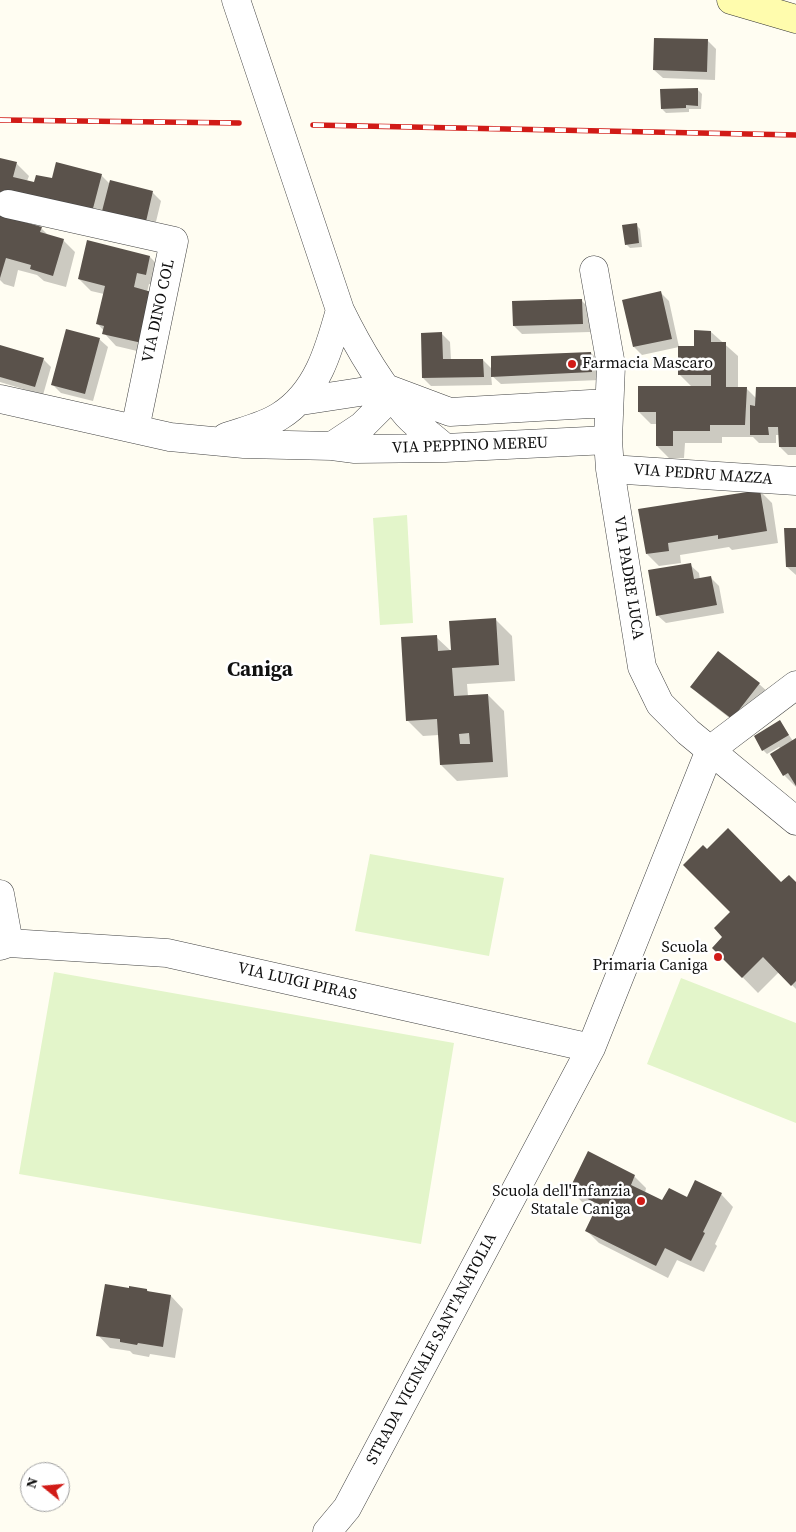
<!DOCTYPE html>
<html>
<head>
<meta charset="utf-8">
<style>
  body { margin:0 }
  #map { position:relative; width:796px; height:1532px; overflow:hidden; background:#fffdf2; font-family:"Source Serif 4",serif }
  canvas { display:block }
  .north { position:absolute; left:20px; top:1462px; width:50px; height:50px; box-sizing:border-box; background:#fff; border:1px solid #9f9f9f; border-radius:50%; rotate:287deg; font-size:14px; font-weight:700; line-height:20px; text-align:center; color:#101010 }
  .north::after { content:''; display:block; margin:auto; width:18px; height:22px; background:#d11b17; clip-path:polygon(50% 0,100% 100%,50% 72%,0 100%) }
</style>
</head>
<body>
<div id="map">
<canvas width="796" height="1532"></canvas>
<div class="north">N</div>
</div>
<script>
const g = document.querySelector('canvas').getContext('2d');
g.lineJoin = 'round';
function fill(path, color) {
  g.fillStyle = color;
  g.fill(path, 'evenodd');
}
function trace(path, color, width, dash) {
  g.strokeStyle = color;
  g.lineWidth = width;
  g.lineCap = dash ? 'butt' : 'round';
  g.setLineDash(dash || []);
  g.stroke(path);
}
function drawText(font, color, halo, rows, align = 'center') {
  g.font = font + ' "Source Serif 4",serif';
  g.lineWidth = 5;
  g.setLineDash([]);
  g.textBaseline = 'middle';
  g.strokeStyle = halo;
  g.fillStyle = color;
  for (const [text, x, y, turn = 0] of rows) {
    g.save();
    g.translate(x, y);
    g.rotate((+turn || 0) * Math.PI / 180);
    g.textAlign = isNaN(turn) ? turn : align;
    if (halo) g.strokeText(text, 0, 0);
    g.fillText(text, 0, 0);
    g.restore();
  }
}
fill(new Path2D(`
  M407,515l6,108 -33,2 -7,-107z
  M370,854l134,24 -15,78 -134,-25z
  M54,972l400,71 -33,201 -402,-70z
  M681,978l115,45v100l-149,-59z`), '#e3f5ca');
fill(new Path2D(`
  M708,41l8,8 -1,31 -52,-2 -9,-8z
  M698,90l4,4 -1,15h-12v3l-23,1 -4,-4z
  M0,159l16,4 13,13 -2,5 8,3 18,-4 48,-5 9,9 1,-2 42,11 8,8 -8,33 -153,-29z
  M0,217l41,11 8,8 14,4 12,12 -9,35 -22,-6 -7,-6 -19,-5 -4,17 -10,-3 -4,-4z
  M636,225l4,4 2,18 -12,1 -4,-4z
  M88,242l62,15 12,12 -4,17 -9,-2 -2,8 7,63 -38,-9 -12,-13v-2l-7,-8 7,-29 -13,-3 -12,-12z
  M660,292l9,9 10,46 -37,8 -8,-8z
  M581,300l9,9v23l-68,2 -8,-8z
  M711,332l27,24v32h8l11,11 39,-10v66h-8l-8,-8v-12h-4v8h-17l-6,-6h-31v6h-37l-1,15h-15l-12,-12v-22h-6l-12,-12 53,-25 -13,-13 16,-26z
  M442,334l8,8 1,18h32l9,9 99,-16 8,8 1,19 -99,4 -10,-9 1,10 -61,1 -8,-8z
  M99,339l9,8 -15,54 -32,-8 -9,-9z
  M0,346l43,13 8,8 -8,28 -43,-13z
  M760,491l12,12 6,40 -46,7 -3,-3 -49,8 1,8 -22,3 -12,-12z
  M796,529v46l-9,-8z
  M690,565l9,8 1,7 11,-2 8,8 5,27 -58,10 -9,-8z
  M496,620l16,16 3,45 -48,3 1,12 20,-1 16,16 4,66 -51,4 -16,-16 -2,-30 -16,1 -16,-16 29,-83 16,15z
  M718,653l41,31 9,8 -27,35 -41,-32 -8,-8z
  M780,722l13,19 3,-2v48l-12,-12 -12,-21 9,-5 -2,-2 -12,7 -4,-4z
  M707,851l74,33 15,-1v106l-17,-17 -21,21 -44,-45 10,-11 8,-25z
  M634,1176l12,12 -1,5 18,9 58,-8 12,13 -18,37 2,2 -13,26 -27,-12 -9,18 -69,-35 -12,-12 10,-22 -15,-7 -12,-13z
  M147,1290l3,3 21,3 12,13 -8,49 -25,-4 -1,3 -16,-3 -3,-3 -20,-3 -12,-13z`), '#0003');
fill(new Path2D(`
  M654,38l54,1 -1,33 -54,-2z
  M698,88v18l-12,-1v3l-25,1 -1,-20z
  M0,158l17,4 -4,15 21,5 2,-7 16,3 4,-16 46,12 -11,42 -91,-20z
  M110,180l43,11 -8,35 -44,-11z
  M0,215l42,12 -2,5 24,7 -11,37 -23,-7 1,-4 -25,-7 -6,20z
  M637,223l2,20 -14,2 -3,-20z
  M87,240l63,16 -4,19 -9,-2 -3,14 21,6 -13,50 -40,-9 2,-8 -8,-2 9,-38 -27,-7z
  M661,291l11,48 -39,8 -11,-47z
  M582,299l1,25 -70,2 -1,-25z
  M66,329l34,9 -15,56 -34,-9z
  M694,330l17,1v11h15v45h21l-2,38h-35v6h-37v15h-17v-34h-18v-26h73v-11h-33v-29h16z
  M442,332l1,27h40l1,18 -62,1 -1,-45z
  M0,345l44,13 -9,29 -35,-10z
  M591,352l1,20 -101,5v-21z
  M756,387h40v60h-17l-1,-20h-10l1,8h-19v-30l5,1z
  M760,490l7,41 -49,8v-4l-50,8 1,8 -23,3 -8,-45z
  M784,528h12v39h-10z
  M691,563l3,16 17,-3 6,29 -61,11 -8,-46z
  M496,618l3,47 -47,3 2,28 34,-2 5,68 -53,3 -3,-46 -31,2 -5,-84 36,-2 1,16 13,-1 -2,-29zM469,733l1,11h-10l-1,-10z
  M718,651l42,32 -28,36 -42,-32z
  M780,720l9,15 -27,16 -8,-15z
  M796,738v48l-8,-13 -5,3 -13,-22z
  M728,828l53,54 8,-7 7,7v99l-5,5 -28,-29 -21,21 -30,-30 10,-11 -8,-9 16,-16 -47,-47 20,-20 4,4z
  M588,1151l47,24 -4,10 31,15 7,-12 18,9 8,-17 27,13 -19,39 2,1 -14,28 -26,-13 -9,18 -71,-35 13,-27 -29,-14z
  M105,1284l24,4v-2l18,3v2l24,4 -8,52 -25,-4 -1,2 -17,-3v-3l-24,-3z`), '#5a524b');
const street = new Path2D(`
  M236,0l104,310c18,37 39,73 67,105 11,12 26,22 38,33
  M8,204l166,37 -39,188
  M594,270l17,95 -3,75 2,29 32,198 18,37 28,28 108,89
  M0,399l170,38 74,7 88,2 23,3 90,-1 163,-8
  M301,401l85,-13 64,24 158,-9
  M226,437c17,-6 39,-11 54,-21 37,-23 49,-66 60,-106
  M332,446l30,-20 19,-19 5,-19
  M610,469l186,12
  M0,894l9,49
  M0,946l9,-3 158,10 424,95
  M327,1532l20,-24 244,-460 119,-298 86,-65`);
const secondary = new Path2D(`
  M731,0l65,19`);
trace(street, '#434343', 29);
trace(secondary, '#323232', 29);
trace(street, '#fff', 28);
trace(secondary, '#fffcad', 28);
const rail = new Path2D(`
  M0,120l239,3
  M313,125l483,10`);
trace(rail, '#d11b17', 5.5);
trace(rail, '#fff', 4, [11]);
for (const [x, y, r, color] of [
  [572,364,5,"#d11b17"],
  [718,957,5,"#d11b17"],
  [641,1201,5,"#d11b17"]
]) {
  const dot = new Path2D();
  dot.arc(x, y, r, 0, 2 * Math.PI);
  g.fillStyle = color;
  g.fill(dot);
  trace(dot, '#fff', 2);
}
drawText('16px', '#101010', '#fff', [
  ["VIA DINO COL",159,311,-78],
  ["VIA PEPPINO MEREU",470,446,-2],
  ["VIA PEDRU MAZZA",703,475,4],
  ["VIA PADRE LUCA",628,578,81],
  ["VIA LUIGI PIRAS",297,982,13],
  ["STRADA VICINALE SANT'ANATOLIA",432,1349,-62]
]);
drawText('16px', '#101010', '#fff', [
  ["Farmacia Mascaro",582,364,"left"],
  ["Scuola",708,948],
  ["Primaria Caniga",708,966],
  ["Scuola dell'Infanzia",631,1192],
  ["Statale Caniga",631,1210]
], 'right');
drawText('bold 21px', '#101010', '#fff', [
  ["Caniga",260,671]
]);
</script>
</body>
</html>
